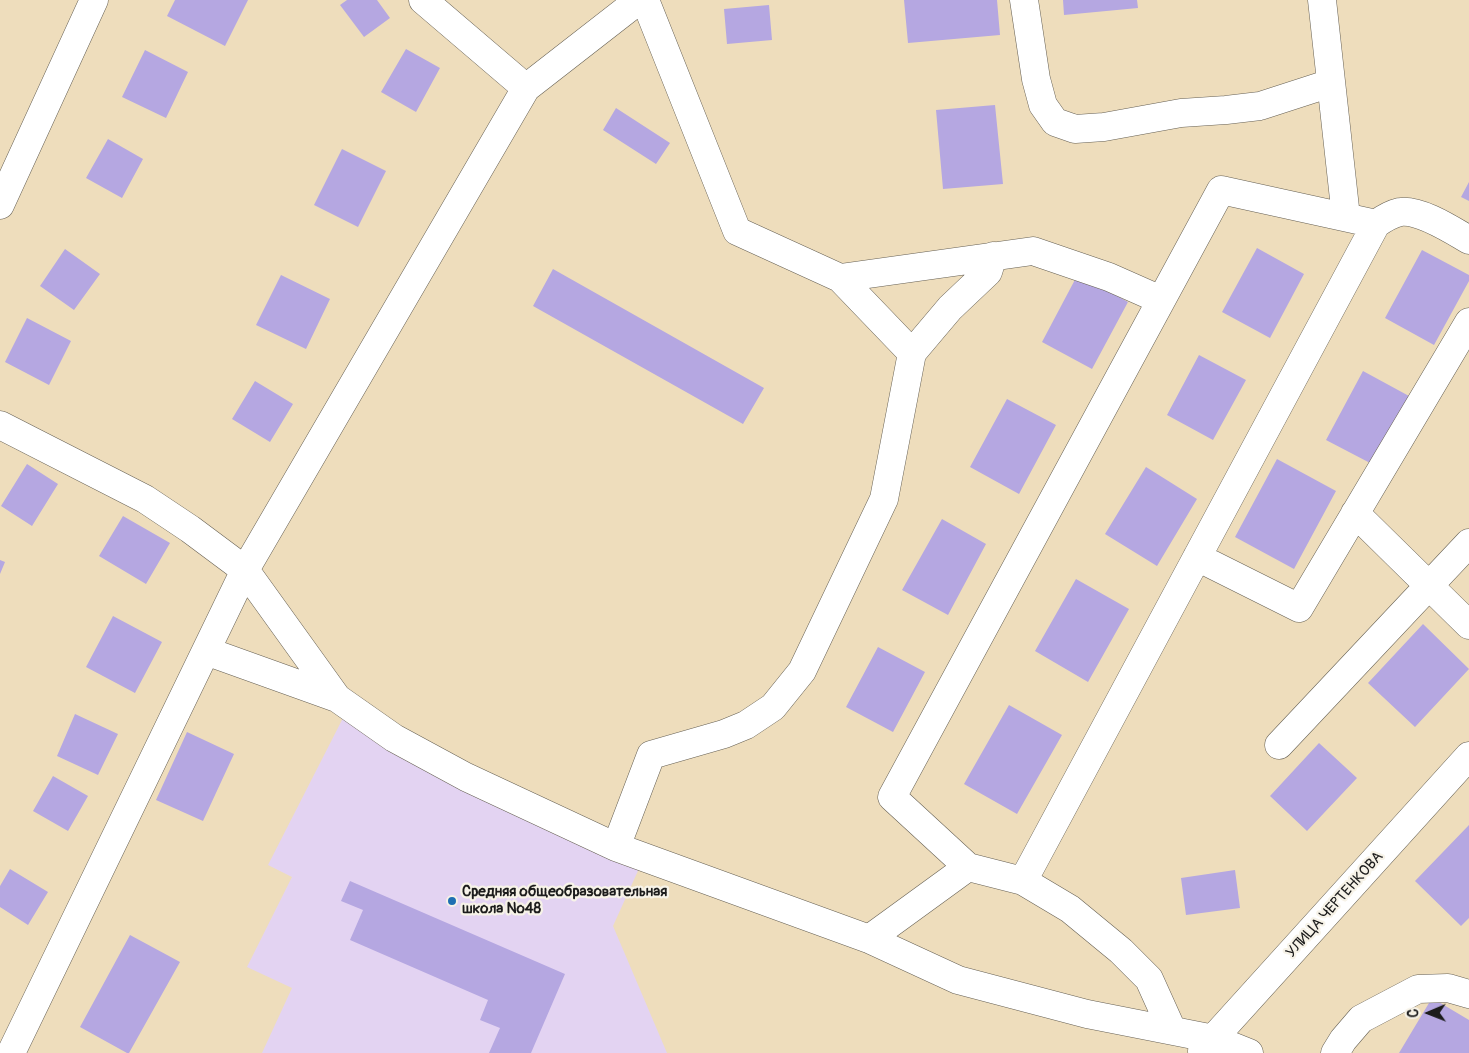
<!DOCTYPE html>
<html>
<head>
<meta charset="utf-8">
<style>
  body { margin:0 }
  #map { position:relative; width:1469px; height:1053px; overflow:hidden; background:#eeddbc; font-family:Pangolin,sans-serif }
  canvas { display:block }
  .north { position:absolute; left:1404px; top:988px; width:50px; height:50px; -webkit-text-stroke:4px #f7f3e8; paint-order:stroke; rotate:269deg; font-size:14px; font-weight:700; line-height:20px; text-align:center; color:#1c1c1c }
  .north::after { content:''; display:block; margin:auto; width:18px; height:22px; background:#1c1c1c; clip-path:polygon(50% 0,100% 100%,50% 72%,0 100%) }
</style>
</head>
<body>
<div id="map">
<canvas width="1469" height="1053"></canvas>
<div class="north">С</div>
</div>
<script>
const g = document.querySelector('canvas').getContext('2d');
g.lineJoin = 'round';
function fill(path, color) {
  g.fillStyle = color;
  g.fill(path, 'evenodd');
}
function trace(path, color, width, dash) {
  g.strokeStyle = color;
  g.lineWidth = width;
  g.lineCap = dash ? 'butt' : 'round';
  g.setLineDash(dash || []);
  g.stroke(path);
}
function drawText(font, color, halo, rows, align = 'center') {
  g.font = font + ' Pangolin,sans-serif';
  g.lineWidth = 4.5;
  g.setLineDash([]);
  g.textBaseline = 'middle';
  g.strokeStyle = halo;
  g.fillStyle = color;
  for (const [text, x, y, turn = 0] of rows) {
    g.save();
    g.translate(x, y);
    g.rotate((+turn || 0) * Math.PI / 180);
    g.textAlign = isNaN(turn) ? turn : align;
    if (halo) g.strokeText(text, 0, 0);
    g.fillText(text, 0, 0);
    g.restore();
  }
}
fill(new Path2D(`
  M343,718l299,144 -29,64 54,127h-405l30,-65 -45,-21 45,-90 -24,-12z`), '#e3d3f2');
fill(new Path2D(`
  M175,0h73l-23,46 -58,-30z
  M347,0h30l13,18 -26,19 -24,-32z
  M904,0h93l3,35 -92,8z
  M1063,0h74l1,8 -74,7z
  M769,5l3,35 -45,4 -3,-35z
  M406,49l34,19 -24,44 -35,-20z
  M145,50l43,22 -22,46 -44,-21z
  M995,105l8,79 -60,5 -7,-79z
  M616,108l54,35 -14,21 -53,-34z
  M108,139l35,20 -21,39 -36,-20z
  M342,149l44,22 -28,56 -44,-22z
  M1469,182v19l-8,-4z
  M1257,248l47,26 -34,64 -48,-26z
  M65,249l35,25 -26,36 -34,-24z
  M1422,250l47,25v6l-35,64 -49,-27z
  M553,269l211,119 -21,36 -210,-118z
  M1078,274l50,28 -36,67 -50,-27z
  M281,275l49,24 -24,50 -50,-24z
  M27,318l44,23 -22,44 -44,-23z
  M1199,355l47,25 -33,60 -46,-25z
  M1363,371l46,25 -37,68 -46,-24z
  M255,381l38,23 -23,38 -38,-23z
  M1007,399l49,26 -37,69 -49,-27z
  M1277,459l59,32 -42,78 -59,-32z
  M27,464l31,20 -26,42 -31,-20z
  M1146,467l51,32 -40,67 -52,-32z
  M123,516l47,27 -24,41 -47,-28z
  M942,519l44,25 -38,71 -46,-25z
  M0,560l5,2 -5,12z
  M1076,579l53,30 -41,73 -53,-31z
  M113,616l49,26 -27,51 -49,-26z
  M1423,624l46,45 -54,58 -47,-44z
  M878,647l47,25 -32,60 -47,-25z
  M1009,705l53,30 -45,79 -53,-30z
  M75,714l43,20 -20,41 -41,-19z
  M187,732l47,22 -31,67 -47,-21z
  M1319,743l38,35 -50,53 -37,-35z
  M53,776l35,20 -20,35 -35,-20z
  M1469,825v93l-8,8 -46,-45z
  M10,869l38,23 -20,33 -28,-18v-21z
  M1235,870l5,38 -54,7 -5,-37z
  M350,881l215,93 -34,79h-42l11,-25 -20,-8 8,-20 -138,-60 13,-30 -22,-9z
  M130,935l50,27 -51,91h-2l-47,-26z
  M1432,998l37,22v33h-70z`), '#b5a7e1');
const minor = new Path2D(`
  M423,0l103,88
  M645,0l92,231 103,47 193,-27 76,26 52,23
  M1024,0l12,79 7,26 12,17 20,7 29,-2 77,-14 45,-3 34,-4 71,-23
  M1322,0l24,217
  M0,205l94,-205
  M1376,224c7,-5 15,-10 24,-12 20,-3 52,18 69,28
  M912,353l38,-45 38,-36 5,-16
  M0,425l145,74 45,30 55,41 92,128
  M1355,513l114,112
  M1197,557l102,51 170,-286
  M206,651l131,47 57,40 72,39 150,70 253,92 89,41 129,34 127,25 35,14
  M1279,745l190,-202
  M616,847l35,-92 73,-21 22,-9 27,-18 29,-36 82,-172 28,-146 -72,-75
  M1023,881l47,28 51,42 28,28 23,51
  M869,939l99,-72 55,14 353,-657 -155,-34 -329,607 76,70
  M1202,1051l267,-295
  M11,1053l234,-483 281,-482 113,-88
  M1335,1053l8,-13 18,-21 57,-30 30,-1 21,6`);
trace(minor, '#666054', 29);
trace(minor, '#fff', 28);
for (const [x, y, r, color] of [
  [452,901,5,"#1f6fb2"]
]) {
  const dot = new Path2D();
  dot.arc(x, y, r, 0, 2 * Math.PI);
  g.fillStyle = color;
  g.fill(dot);
  trace(dot, '#f7f3e8', 2);
}
drawText('bold 15px', '#1c1c1c', '#f7f3e8', [
  ["Средняя общеобразовательная",462,892],
  ["школа №48",462,909]
], 'left');
drawText('15px', '#1c1c1c', '#f7f3e8', [
  ["УЛИЦА ЧЕРТЕНКОВА",1335,905,-48]
]);
</script>
</body>
</html>
